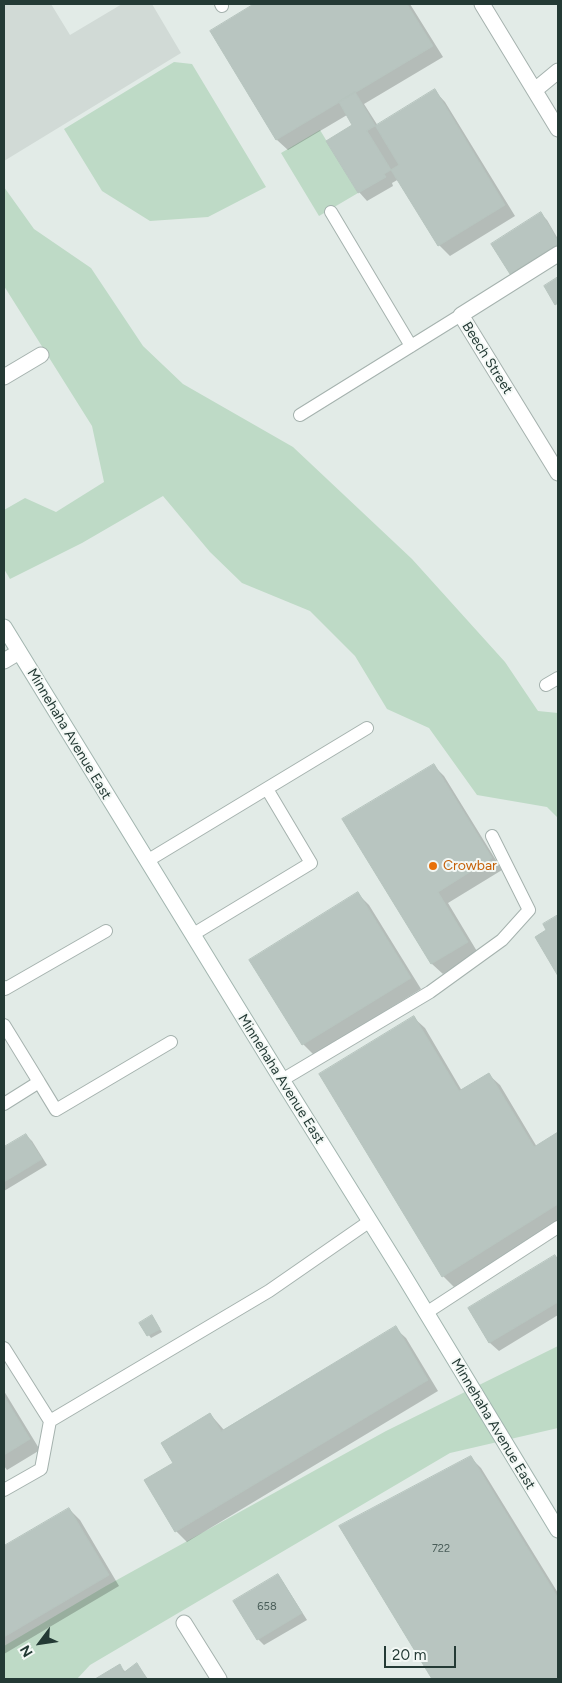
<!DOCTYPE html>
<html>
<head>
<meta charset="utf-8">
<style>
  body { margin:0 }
  #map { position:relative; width:562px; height:1683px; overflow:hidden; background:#e2ebe7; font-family:Figtree,sans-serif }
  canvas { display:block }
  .frame { position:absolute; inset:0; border:5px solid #243a35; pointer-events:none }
  .north { position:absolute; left:15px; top:1618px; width:50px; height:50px; -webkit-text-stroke:4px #f3f8f5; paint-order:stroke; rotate:239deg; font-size:14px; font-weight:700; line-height:20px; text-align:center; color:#243a35 }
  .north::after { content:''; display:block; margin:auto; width:18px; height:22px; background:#243a35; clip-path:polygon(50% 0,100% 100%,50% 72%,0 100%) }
  .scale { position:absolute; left:384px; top:1646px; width:72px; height:22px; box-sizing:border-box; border:2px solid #243a35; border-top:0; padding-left:6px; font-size:15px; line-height:18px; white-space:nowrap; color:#243a35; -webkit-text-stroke:4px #f3f8f5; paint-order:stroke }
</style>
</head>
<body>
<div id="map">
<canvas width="562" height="1683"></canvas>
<div class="frame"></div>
<div class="north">N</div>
<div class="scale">20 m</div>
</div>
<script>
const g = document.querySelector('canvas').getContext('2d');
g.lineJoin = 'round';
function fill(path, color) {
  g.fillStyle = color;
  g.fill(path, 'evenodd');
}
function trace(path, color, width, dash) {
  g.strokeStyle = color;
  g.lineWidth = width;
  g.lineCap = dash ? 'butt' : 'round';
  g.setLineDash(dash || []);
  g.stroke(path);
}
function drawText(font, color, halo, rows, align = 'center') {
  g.font = font + ' Figtree,sans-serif';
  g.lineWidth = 4;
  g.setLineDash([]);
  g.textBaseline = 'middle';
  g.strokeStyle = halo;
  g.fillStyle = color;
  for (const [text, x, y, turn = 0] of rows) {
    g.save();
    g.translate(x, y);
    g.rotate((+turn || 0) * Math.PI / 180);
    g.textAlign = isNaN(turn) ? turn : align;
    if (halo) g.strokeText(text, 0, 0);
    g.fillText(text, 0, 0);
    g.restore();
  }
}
fill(new Path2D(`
  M4,4h47l19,31 52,-31h30l29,49 -177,108z`), '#d1dad6');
fill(new Path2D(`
  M174,62l18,2 74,123 -58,30 -58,4 -48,-30 -38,-62z
  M320,130l38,63 -39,23 -38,-63z
  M4,187l30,42 57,39 52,78 40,38 110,63 119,112 93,103 33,49 20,2v105l-11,-11 -70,-12 -48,-67 -42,-19 -32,-53 -45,-45 -68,-28 -32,-31 -47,-56 -81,47 -72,36 -6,-10v-59l21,-12 31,14 48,-30 -12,-56 -88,-140z
  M558,1346v82l-108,25 -360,212 -13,14h-73v-33l102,-60 280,-155z`), '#bedac6');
fill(new Path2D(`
  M257,4h153l33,53 -79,47 14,22 57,-35 10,11 70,114 -65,40 -11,-11 -40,-66 -7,4 1,3 -26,15 -8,-9 -5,-67 -7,-10 -59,35 -11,-10 -65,-109z
  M541,214l6,6 11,19v15l-41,25 -6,-6z
  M433,765l11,11 58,94 -54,33 30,50 -35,21 -11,-10 -88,-144z
  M358,894l11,11 52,84 -107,66 -11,-11z
  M558,917v56l-21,-36 11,-6 -4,-6z
  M414,1018l11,10 37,63 27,-16 11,10 37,62 21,-13v87l-104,66 -11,-11z
  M26,1135l6,6 15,24 -43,26v-42z
  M555,1257l3,3v55l-59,36 -9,-8 -21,-35z
  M154,1319l8,13 -11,6 -11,-15z
  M395,1328l11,10 32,53 -251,151 -11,-11 -1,-67 35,-50 14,16z
  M4,1391l36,59 -33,20 -3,-4z
  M470,1457l11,11 77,125v86h-124l-93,-153z
  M69,1509l11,11 39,66 -115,68v-106z
  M277,1576l6,6 24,38 -43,25 -6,-6 -23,-37z
  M137,1665l11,14h-50l21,-13 7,6z`), '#0003');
const building = new Path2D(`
  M254,4h153l26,42 -157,94 -66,-109z
  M435,89l70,116 -67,41 -71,-115z
  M355,92l44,73 -15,9 2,3 -28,16 -32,-52 26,-16 -13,-23z
  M541,212l17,29v3l-48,30 -19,-30z
  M558,277v26l-3,2 -11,-19z
  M434,764l58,94 -54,34 30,50 -37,22 -89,-145z
  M358,892l53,86 -109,67 -53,-85z
  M558,915v61l-23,-39 11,-7 -3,-6z
  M414,1016l45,75 30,-18 45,74 24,-15v72l-116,73 -123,-203z
  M26,1134l16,25 -38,23v-35z
  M555,1255l3,5v42l-69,41 -21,-35z
  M152,1315l8,14 -13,7 -8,-13z
  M396,1326l32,54 -253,152 -31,-52 29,-17 -12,-20 49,-30 11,18z
  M4,1396l26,43 -26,16z
  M471,1456l87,142v81h-126l-93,-153z
  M69,1508l40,67 -105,62v-91z
  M278,1574l24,39 -45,27 -24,-39z
  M137,1663l10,16h-52l25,-15 4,8z`);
fill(building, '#b8c5c0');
trace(building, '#b6c4be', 1);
const lane = new Path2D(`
  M221,4l1,2
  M331,212l80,134
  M300,415l161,-100
  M546,685l12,-7
  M147,861l220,-133
  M192,935l119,-72 -44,-74
  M4,987l1,2 101,-58
  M4,1025l35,57
  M282,1080l148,-88 72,-52 27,-30 -37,-74
  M4,1104l35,-22 17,28 115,-68
  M426,1313l132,-86
  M4,1348l46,73 219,-130 101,-70
  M4,1490l37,-21 9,-48`);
const street = new Path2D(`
  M482,4l76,125
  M535,90l23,-19
  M558,254l-97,61 97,158
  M4,377l37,-22
  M4,661l15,-9
  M184,1623l35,56`);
const secondary = new Path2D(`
  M4,627l278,453 119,191 157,259`);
trace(lane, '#a5b2ae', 14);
trace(street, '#a5b2ae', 17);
trace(secondary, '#a2b5af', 17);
trace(lane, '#fff', 12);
trace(street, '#fff', 15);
trace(secondary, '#fff', 15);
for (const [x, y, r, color] of [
  [433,866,5,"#e8710a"]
]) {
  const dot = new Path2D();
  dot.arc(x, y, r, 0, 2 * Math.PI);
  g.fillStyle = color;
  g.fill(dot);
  trace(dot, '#f3f8f5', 2);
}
drawText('11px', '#495d58', null, [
  ["722",441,1549],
  ["658",267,1607]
]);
drawText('14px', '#243a35', '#f3f8f5', [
  ["Beech Street",487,358,58],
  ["Minnehaha Avenue East",69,734,59],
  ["Minnehaha Avenue East",281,1079,58],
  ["Minnehaha Avenue East",493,1424,59]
]);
drawText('14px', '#c56008', '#f3f8f5', [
  ["Crowbar",443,866]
], 'left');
</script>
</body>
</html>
